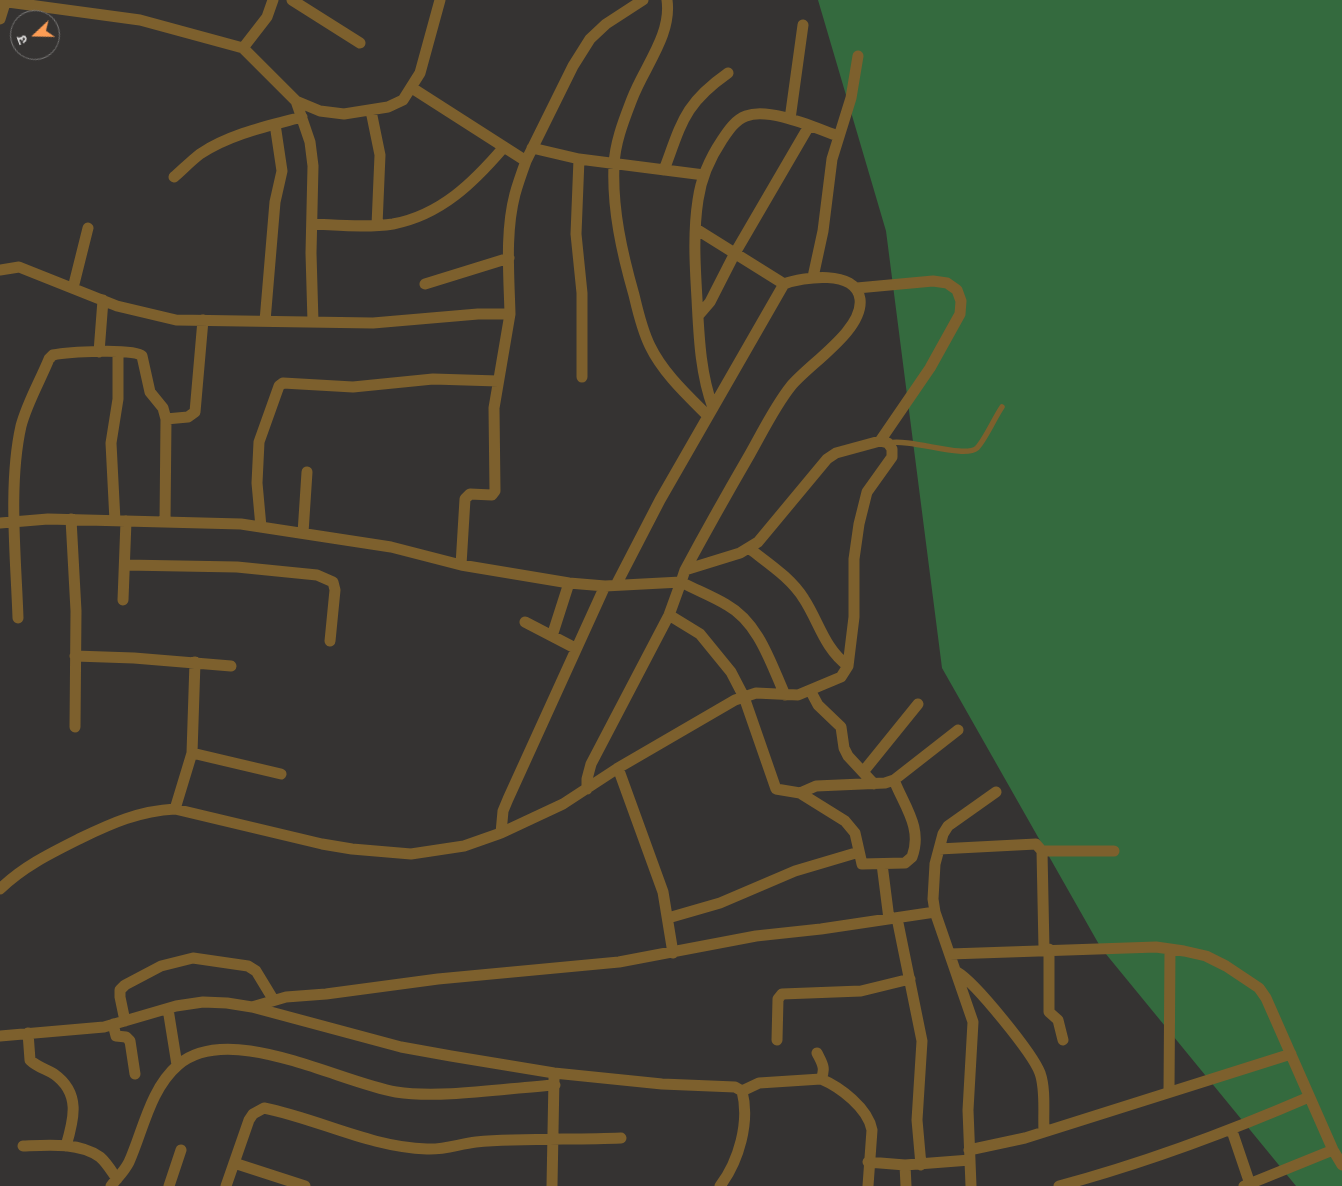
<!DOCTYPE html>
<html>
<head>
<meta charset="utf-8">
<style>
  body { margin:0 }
  #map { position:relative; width:1342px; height:1186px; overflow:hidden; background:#353332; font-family:"IBM Plex Sans","Noto Sans Devanagari",sans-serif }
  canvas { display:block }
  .north { position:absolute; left:10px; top:10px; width:50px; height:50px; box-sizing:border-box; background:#353332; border:1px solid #787776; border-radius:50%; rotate:249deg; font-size:14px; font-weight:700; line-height:20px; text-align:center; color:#dddcdb }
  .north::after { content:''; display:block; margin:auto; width:18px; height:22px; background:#fd9d55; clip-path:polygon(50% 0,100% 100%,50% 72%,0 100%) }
</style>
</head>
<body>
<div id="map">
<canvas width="1342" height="1186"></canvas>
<div class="north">उ</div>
</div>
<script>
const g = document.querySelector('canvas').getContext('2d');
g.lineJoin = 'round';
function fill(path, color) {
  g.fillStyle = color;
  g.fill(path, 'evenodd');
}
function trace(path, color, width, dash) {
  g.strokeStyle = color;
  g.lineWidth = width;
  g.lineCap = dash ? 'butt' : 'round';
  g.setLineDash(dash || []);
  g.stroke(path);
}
fill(new Path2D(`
  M818,0h524v1186h-46l-195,-238 -159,-280 -56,-437z`), '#346a3e');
trace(new Path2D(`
  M888,443c23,-5 76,16 89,5 8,-8 18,-31 25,-41`), '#7d602d', 5.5);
trace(new Path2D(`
  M292,0l68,43
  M667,0c5,35 -23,67 -35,99 -8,21 -17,43 -18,66 -2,44 8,88 20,130 4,17 8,35 16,51 13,27 37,49 58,70
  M0,1l140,19 103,28 53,53 24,10 24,3 44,-7 15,-7 17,-27 20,-73
  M0,19l5,-16
  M243,48l24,-31 6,-17
  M296,101l14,41 3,24 -2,87 2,69
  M371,111l9,44 -3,70
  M790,119l13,-94
  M532,148l47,11 125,16
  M579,159l-3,75 6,59v84
  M526,161l47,-95 17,-27 16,-15 37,-24
  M664,170c18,-48 20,-66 64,-97
  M174,177c8,-7 17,-16 26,-23 30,-20 68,-28 102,-37
  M312,224c26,1 55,4 81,0 48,-9 81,-42 111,-77
  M696,229l88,55
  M0,270l19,-3 98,39 59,14 197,3 105,-9h32c-1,-39 -5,-82 5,-120 3,-11 7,-22 11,-33l-114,-73
  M813,277l10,-46 9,-72 19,-61 7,-42
  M425,284l84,-26
  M73,288l15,-60
  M857,288l76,-7 14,2 10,7 4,11 -1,13 -30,54 -50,73
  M698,316l12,-14 25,-49 74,-127
  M265,321l10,-119 7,-31 -7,-47
  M99,352l4,-52
  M713,408c-13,-36 -14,-72 -16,-109 -2,-33 -4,-67 1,-99 3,-22 12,-42 24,-60 6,-9 13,-20 24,-24 24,-9 69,12 92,20
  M166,419l22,-2 7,-5 8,-92
  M71,519l5,92 -1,116
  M115,521l-4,-78 7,-44v-46
  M0,523l48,-4 193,5 150,23 70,18 108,18 36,3 76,-4 4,-12 55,-17 18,-11 69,-83 9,-6 44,-12 8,2 4,6v8l-25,35 -8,32 -5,35v58l-6,49 -7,11 -43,18 -42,-2 -21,7 -117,68 -55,36 -62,29 -37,13 -53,8 -59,-5 -30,-5 -147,-35c-36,2 -63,14 -94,29 -30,15 -57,28 -81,51
  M261,527l-4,-44 2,-41 20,-56 4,-3 70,4 80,-8 65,2
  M303,533l4,-61
  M750,549c19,15 41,29 54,50 15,23 20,49 44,67
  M125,565l112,2 80,8 16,7 2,8 -5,51
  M461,565l4,-66 5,-5 22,1 3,-4 -1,-83 16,-94
  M616,585l44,-85 124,-216c19,-7 72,-15 76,15 4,31 -51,65 -69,87 -16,20 -28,45 -41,68 -22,38 -44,77 -65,116
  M123,600l3,-79
  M669,615l31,19 31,38 13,25 32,92 24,4 45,28 10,12 7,31 43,-1 7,-6c11,-29 -8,-51 -18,-77
  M18,618c-2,-59 -10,-134 3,-192 6,-23 19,-45 28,-67l4,-4c14,-3 81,-7 89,1l8,36 13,16 3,11 -1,103
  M525,622l50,26
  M552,636l17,-53
  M75,656l59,2 97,8
  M810,690l8,15 23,22 3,21 4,8 26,28
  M192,753l89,21
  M618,768l45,124 10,61
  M863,772l55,-68
  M587,789v-10l4,-15 78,-149 12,-33c15,8 31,14 46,23 32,18 44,59 58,90
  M800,793l16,-7 69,-3 9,-3 64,-50
  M175,809l17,-56 3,-91
  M501,833l2,-22 5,-12 97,-213
  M939,849l97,-5 6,7 2,98
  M1042,851h72
  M882,864l7,55
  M668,918l52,-15 75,-32 64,-19
  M897,918l25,123 -5,79 4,45
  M1049,949v63l9,8 5,20
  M950,954l206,-7 28,4 22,5 20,10 33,22 7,10 67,152 9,15
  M957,972c18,10 76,82 83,101 6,17 3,40 4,58
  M252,1007l34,-10 40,-3 112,-15 181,-17 137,-26 65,-7 114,-17
  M168,1009l9,56
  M125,1021l-5,-24v-7l5,-5 36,-19 32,-8 55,8 8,5 17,28
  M113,1024l3,12 10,1 4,4 5,33
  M28,1033l2,27c7,7 16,9 24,14 27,19 20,45 12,72
  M0,1036l104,-9 72,-21 27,-4 24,1 25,4 149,40 50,9 103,17 108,11 73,3 7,4c8,31 -3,70 -22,95
  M777,1040l1,-41 4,-5 79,-3 49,-12
  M821,1079c19,8 47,29 51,51l-4,56
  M742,1091l17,-8 62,-4c5,-11 1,-16 -4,-26
  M1169,1091l1,-142
  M1232,1131l18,53
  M23,1146c24,-1 56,-4 77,11 7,6 12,15 17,22
  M969,1150l56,-12 266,-84
  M868,1162l37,3 65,-5
  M234,1163l71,23
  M905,1165l1,21
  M111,1186c6,-8 13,-14 18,-24 14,-31 21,-73 49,-97 51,-44 160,17 218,27 45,7 111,-4 159,-7
  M169,1186l12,-36
  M226,1186l23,-66 4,-6 11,-6c55,11 105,39 163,41 17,1 32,-5 49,-7 48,-4 97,-2 145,-4
  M552,1186l2,-108
  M971,1186l-3,-76 5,-88 -38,-110 -2,-13 2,-35 8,-30 5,-8 48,-34
  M1059,1186c86,-23 169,-54 250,-89
  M1244,1186l89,-36`), '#7d602d', 11);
</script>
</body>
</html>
